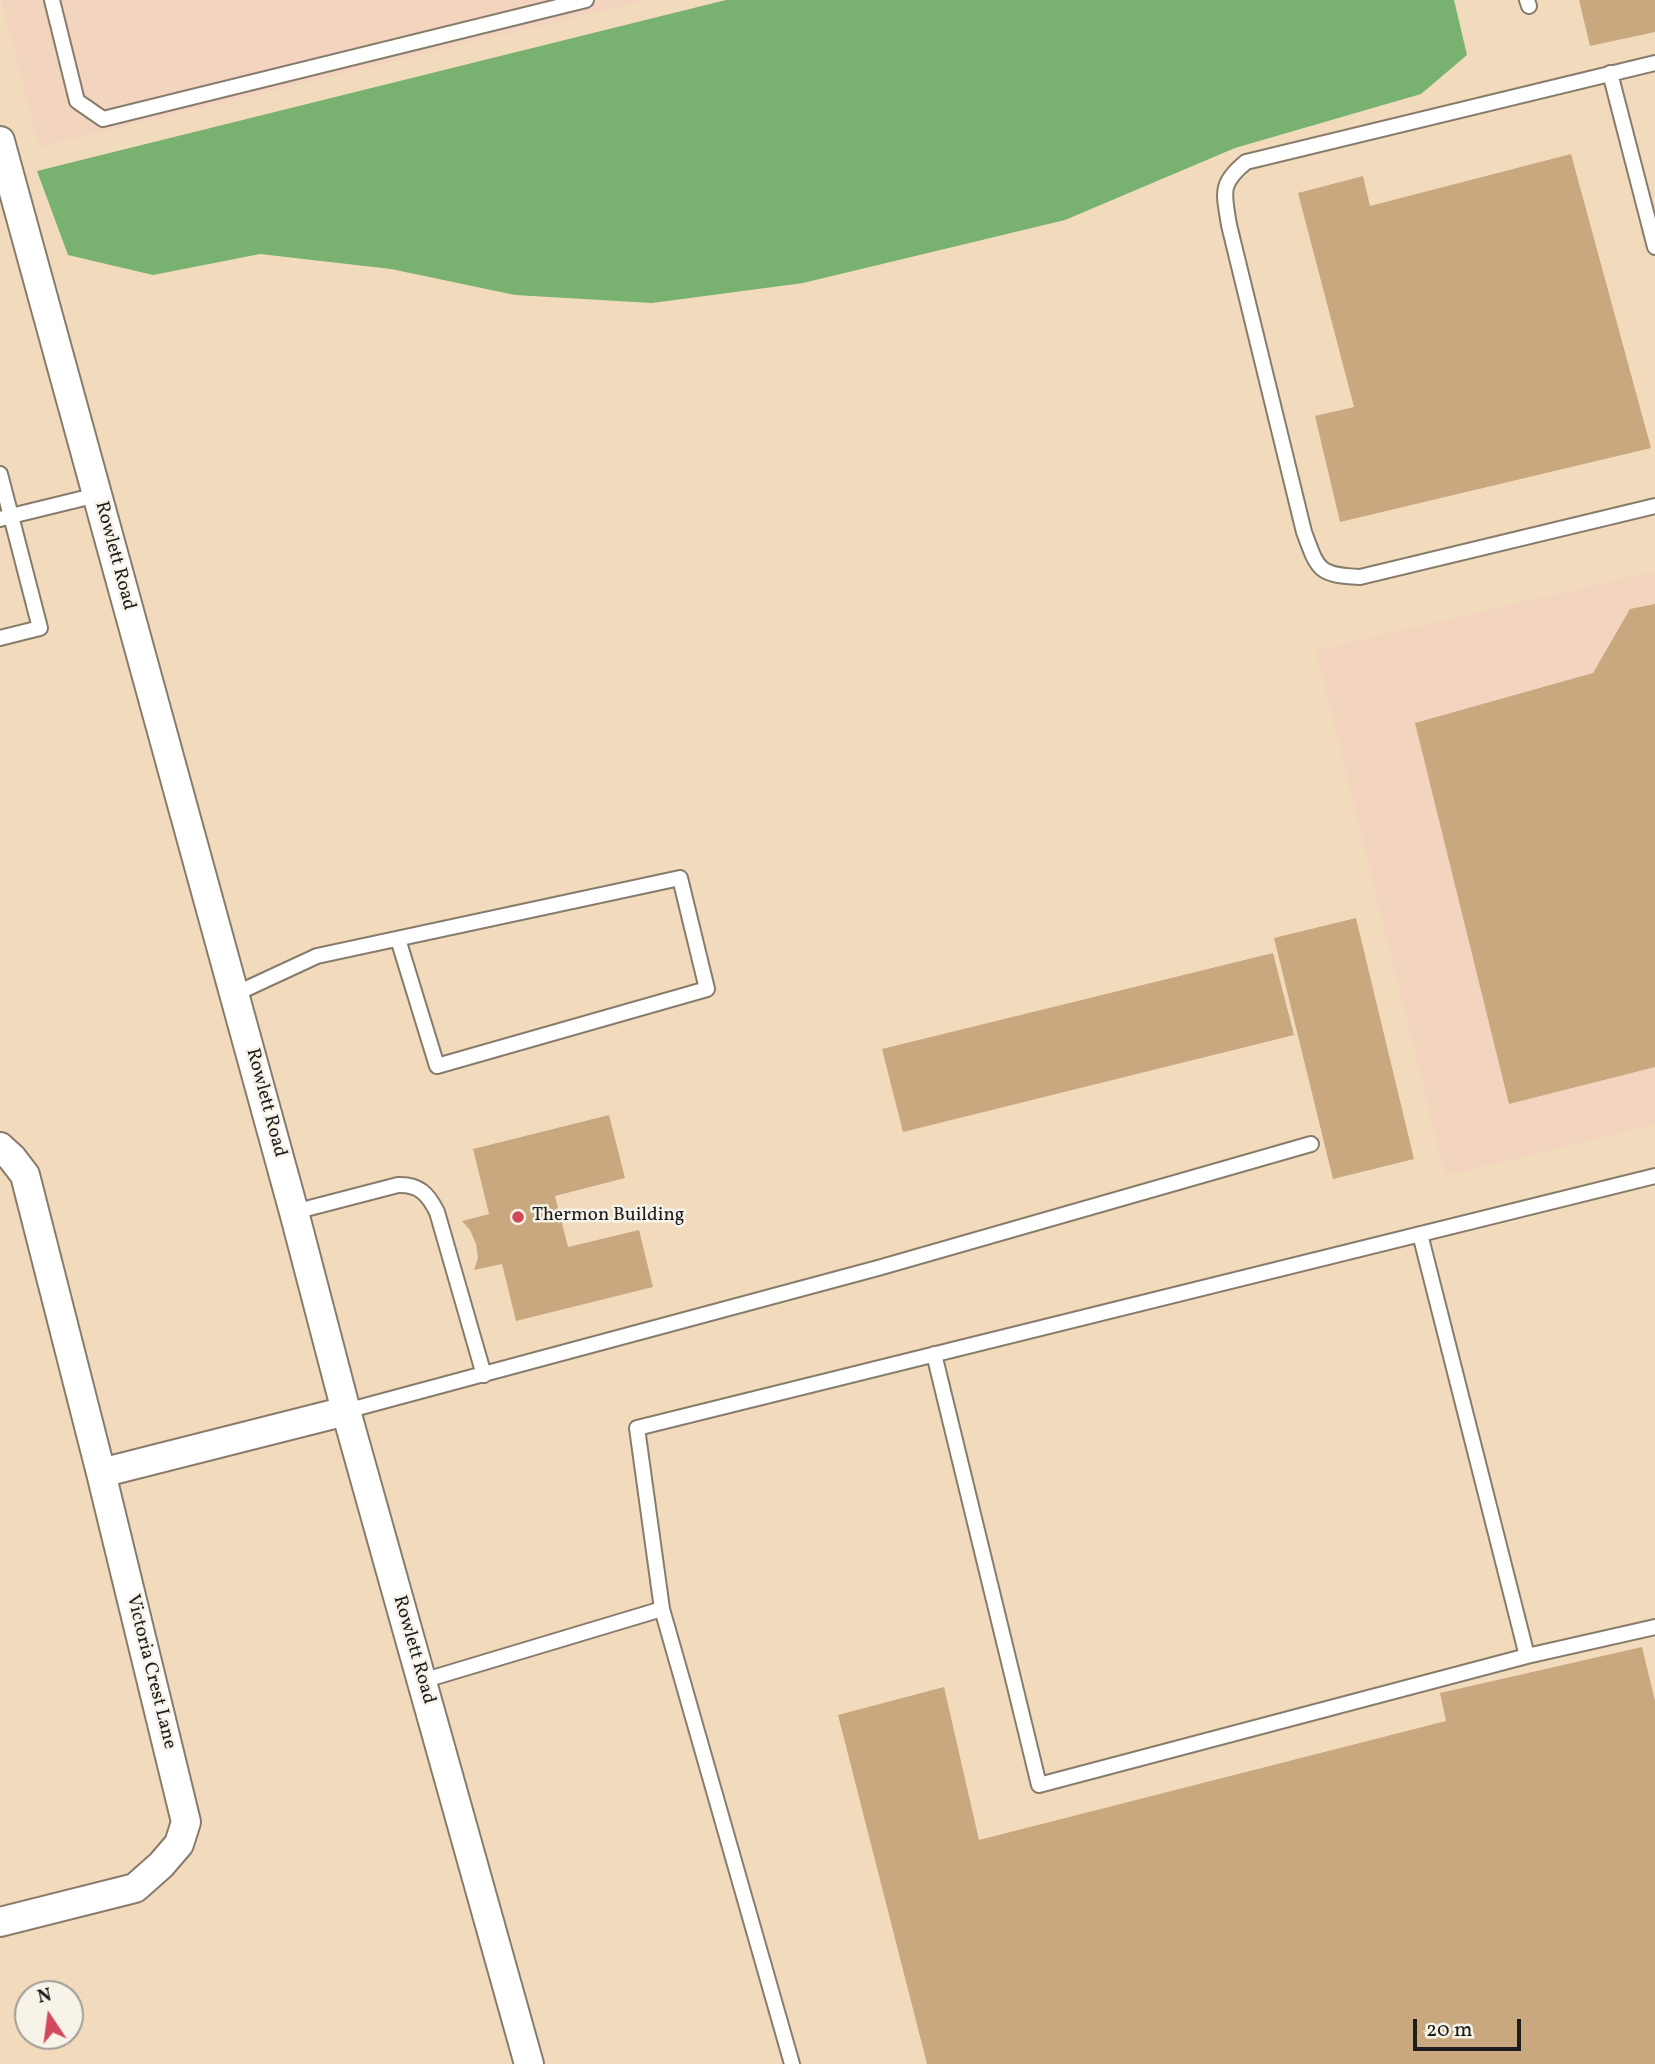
<!DOCTYPE html>
<html>
<head>
<meta charset="utf-8">
<style>
  body { margin:0 }
  #map { position:relative; width:1655px; height:2064px; overflow:hidden; background:#f2dbbd; font-family:Vollkorn,serif }
  canvas { display:block }
  .north { position:absolute; left:14px; top:1980px; width:70px; height:70px; box-sizing:border-box; background:#f7f3e8; border:2px solid #9f9d96; border-radius:50%; rotate:347deg; font-size:19px; font-weight:700; line-height:28px; text-align:center; color:#1c1c1c }
  .north::after { content:''; display:block; margin:auto; width:24px; height:32px; background:#d1495b; clip-path:polygon(50% 0,100% 100%,50% 72%,0 100%) }
  .scale { position:absolute; left:1413px; top:2019px; width:108px; height:32px; box-sizing:border-box; border:4px solid #1c1c1c; border-top:0; padding-left:9px; font-size:21px; line-height:24px; white-space:nowrap; color:#1c1c1c; -webkit-text-stroke:5px #f7f3e8; paint-order:stroke }
</style>
</head>
<body>
<div id="map">
<canvas width="1655" height="2064"></canvas>
<div class="north">N</div>
<div class="scale">20 m</div>
</div>
<script>
const g = document.querySelector('canvas').getContext('2d');
g.lineJoin = 'round';
function fill(path, color) {
  g.fillStyle = color;
  g.fill(path, 'evenodd');
}
function trace(path, color, width, dash) {
  g.strokeStyle = color;
  g.lineWidth = width;
  g.lineCap = dash ? 'butt' : 'round';
  g.setLineDash(dash || []);
  g.stroke(path);
}
function drawText(font, color, halo, rows, align = 'center') {
  g.font = font + ' Vollkorn,serif';
  g.lineWidth = 5;
  g.setLineDash([]);
  g.textBaseline = 'middle';
  g.strokeStyle = halo;
  g.fillStyle = color;
  for (const [text, x, y, turn = 0] of rows) {
    g.save();
    g.translate(x, y);
    g.rotate((+turn || 0) * Math.PI / 180);
    g.textAlign = isNaN(turn) ? turn : align;
    if (halo) g.strokeText(text, 0, 0);
    g.fillText(text, 0, 0);
    g.restore();
  }
}
fill(new Path2D(`
  M1,0h647l-609,147z
  M1655,571v554l-210,51 -129,-526z`), '#f3d4bf');
fill(new Path2D(`
  M726,0h728l13,55 -46,39 -186,54 -170,72 -262,63 -151,20 -137,-8 -124,-26 -131,-15 -107,21 -85,-20 -31,-84z`), '#78b170');
fill(new Path2D(`
  M1579,0h76v32l-65,14z
  M1571,154l80,294 -311,74 -25,-106 39,-9 -56,-214 65,-17 7,30z
  M1655,604v463l-146,37 -94,-381 178,-50 37,-64z
  M1356,918l58,241 -81,20 -59,-241z
  M1273,953l21,82 -391,97 -21,-83z
  M609,1115l16,63 -70,18 13,51 71,-17 14,57 -137,34 -14,-57 -28,6 4,-12 -2,-14 -6,-14 -8,-9 27,-7 -16,-65z
  M1642,1647l13,54v363h-728l-89,-349 106,-28 35,153 467,-119 -6,-28z`), '#c9a87f');
const service = new Path2D(`
  M52,0l25,101 26,18 483,-119
  M1527,0l2,6
  M1655,63l-409,99c-27,22 -22,31 -17,63l75,307c14,38 14,43 56,45l295,-71
  M1610,73l45,174
  M0,474l11,42 -11,3
  M0,638l40,-10 -29,-112 86,-21
  M235,994l82,-38 363,-78 27,111 -270,77 -39,-127
  M294,1212l104,-27c21,-1 30,9 39,27l47,163
  M1420,1234l107,422 128,-29
  M934,1354l105,431 488,-129
  M346,1411l532,-143 433,-124
  M422,1681l240,-72
  M792,2064l-130,-455 -25,-181 1018,-252`);
const minor = new Path2D(`
  M0,141l294,1071 52,199 183,653
  M0,1147l12,11 13,17 76,298 85,349 -7,22 -18,21 -26,23 -135,34
  M101,1473l245,-62`);
trace(service, '#877c6c', 18);
trace(minor, '#877c6c', 32);
trace(service, '#fff', 14);
trace(minor, '#fff', 28);
for (const [x, y, r, color] of [
  [518,1217,7,"#d1495b"]
]) {
  const dot = new Path2D();
  dot.arc(x, y, r, 0, 2 * Math.PI);
  g.fillStyle = color;
  g.fill(dot);
  trace(dot, '#f7f3e8', 2.5);
}
drawText('19px', '#1c1c1c', '#f7f3e8', [
  ["Rowlett Road",114,556,75],
  ["Rowlett Road",265,1103,75],
  ["Rowlett Road",413,1650,74],
  ["Victoria Crest Lane",150,1672,76]
]);
drawText('19px', '#1c1c1c', '#f7f3e8', [
  ["Thermon Building",532,1217]
], 'left');
</script>
</body>
</html>
